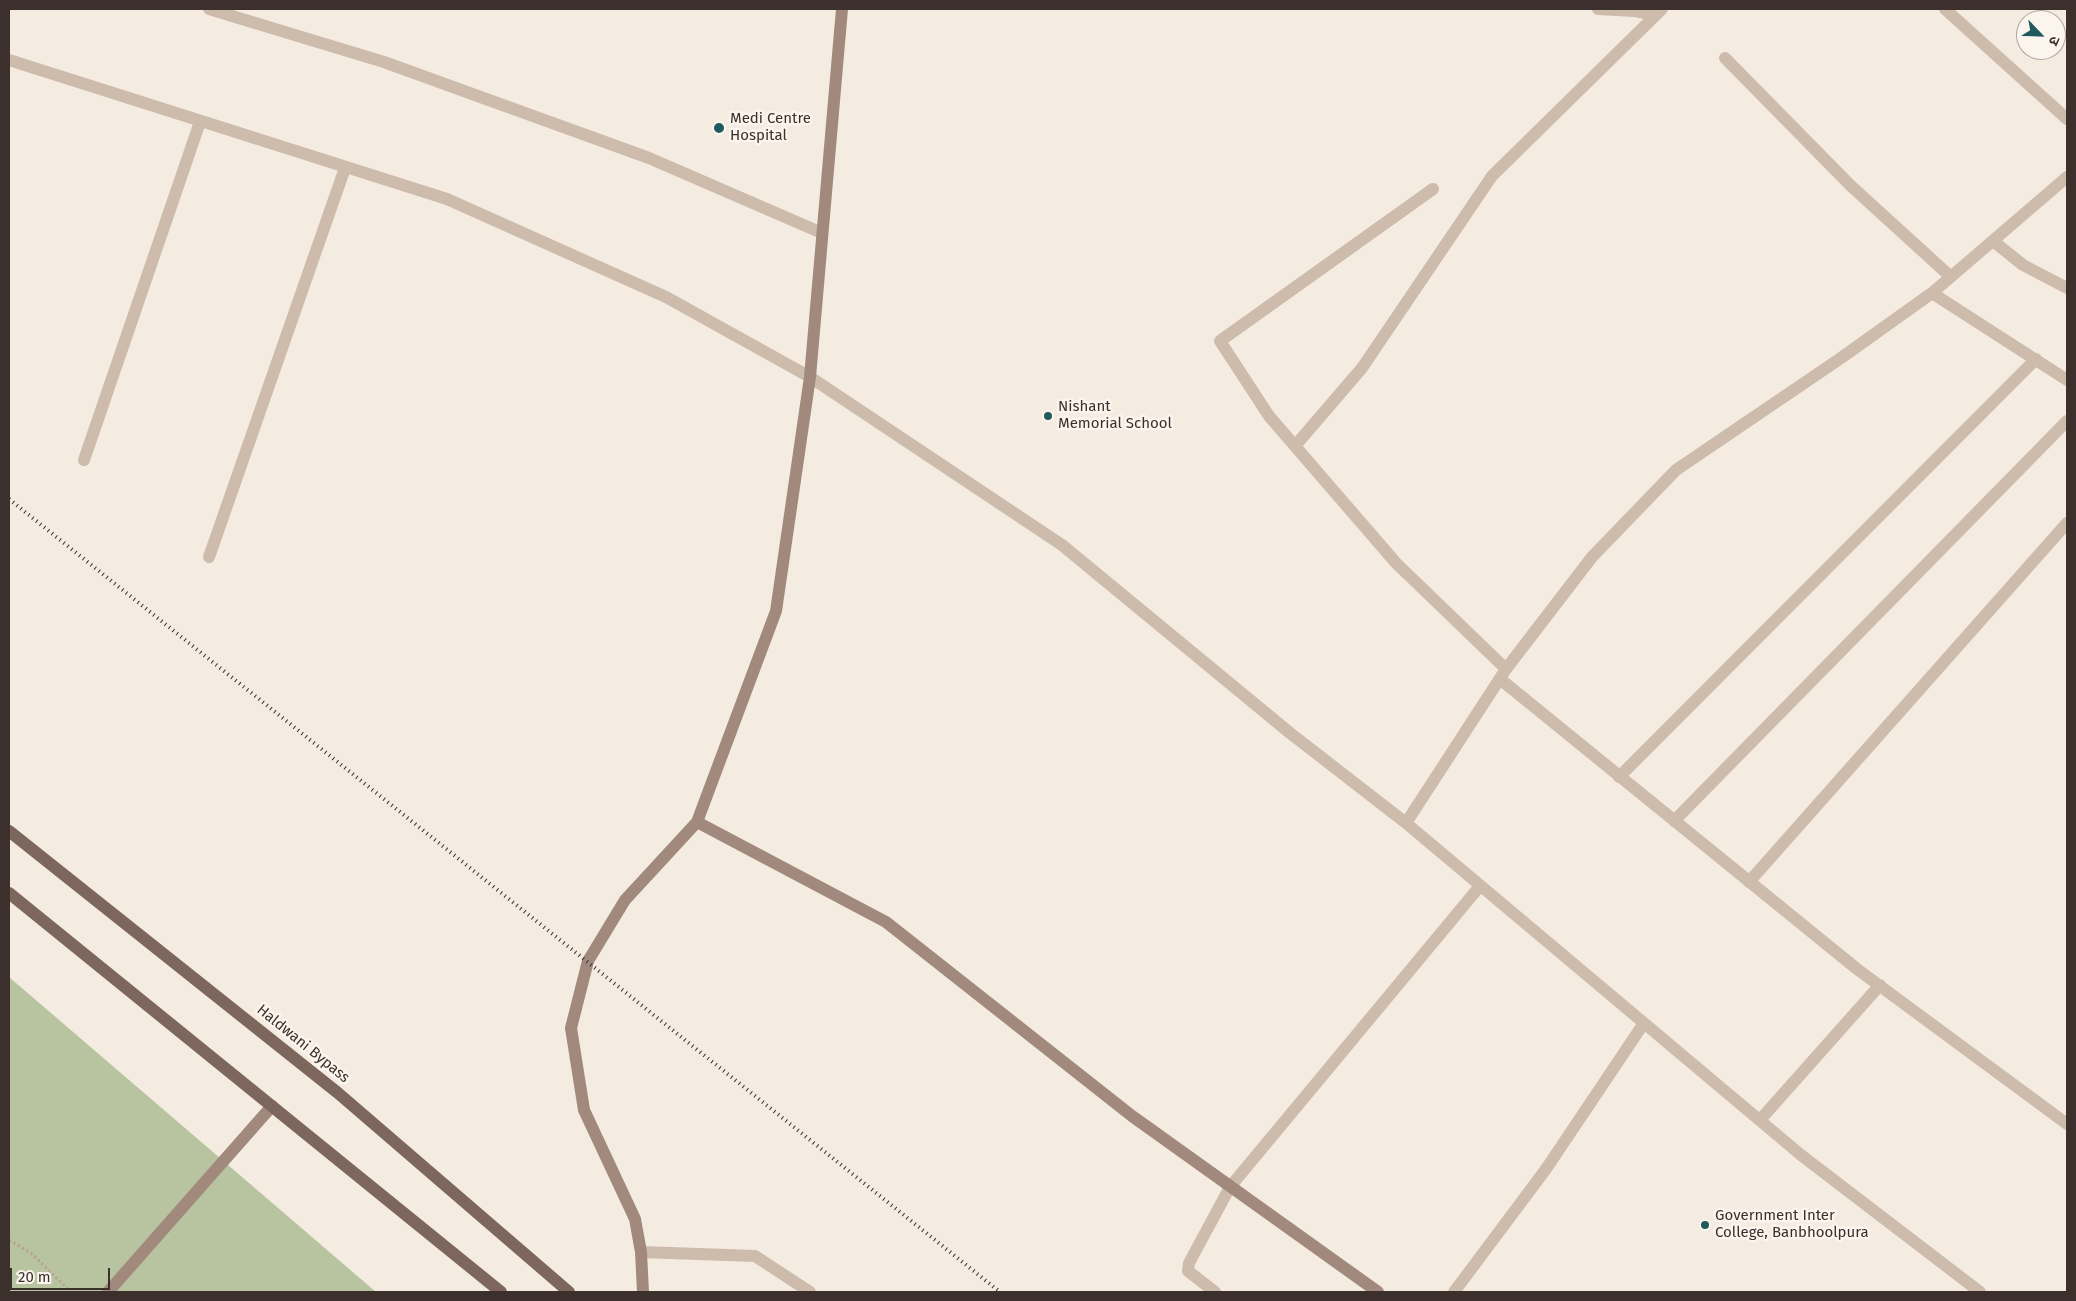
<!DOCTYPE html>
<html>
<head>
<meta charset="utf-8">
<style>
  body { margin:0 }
  #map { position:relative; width:2076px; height:1301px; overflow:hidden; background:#f4ebe1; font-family:"Fira Sans","Noto Sans Devanagari",sans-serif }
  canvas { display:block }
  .frame { position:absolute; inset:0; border:10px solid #3b302b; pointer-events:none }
  .north { position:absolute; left:2016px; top:10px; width:50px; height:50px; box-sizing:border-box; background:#fbf5ee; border:1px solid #aea6a0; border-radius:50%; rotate:114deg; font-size:14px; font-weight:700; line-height:20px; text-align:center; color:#3b302b }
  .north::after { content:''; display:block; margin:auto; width:18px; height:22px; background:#1f5a5e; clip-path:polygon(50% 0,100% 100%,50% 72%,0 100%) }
  .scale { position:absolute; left:10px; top:1268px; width:100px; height:22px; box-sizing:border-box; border:2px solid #3b302b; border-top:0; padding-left:6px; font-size:15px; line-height:18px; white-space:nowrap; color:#3b302b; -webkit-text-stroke:4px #fbf5ee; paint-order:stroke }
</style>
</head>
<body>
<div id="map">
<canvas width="2076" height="1301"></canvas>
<div class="frame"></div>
<div class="north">उ</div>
<div class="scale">20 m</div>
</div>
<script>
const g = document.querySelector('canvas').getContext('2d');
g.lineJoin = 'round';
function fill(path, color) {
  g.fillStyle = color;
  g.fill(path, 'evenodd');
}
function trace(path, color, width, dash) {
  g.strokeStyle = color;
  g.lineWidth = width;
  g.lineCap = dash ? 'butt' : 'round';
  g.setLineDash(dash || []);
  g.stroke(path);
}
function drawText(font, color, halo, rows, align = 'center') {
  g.font = font + ' "Fira Sans",sans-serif';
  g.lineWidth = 5;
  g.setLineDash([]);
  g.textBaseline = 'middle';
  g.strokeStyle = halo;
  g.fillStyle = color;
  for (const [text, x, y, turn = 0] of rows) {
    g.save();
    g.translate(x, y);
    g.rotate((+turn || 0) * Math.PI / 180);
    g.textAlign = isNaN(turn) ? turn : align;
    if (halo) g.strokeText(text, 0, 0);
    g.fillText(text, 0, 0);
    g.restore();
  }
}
fill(new Path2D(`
  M9,977l367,315h-367z`), '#b8c4a0');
trace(new Path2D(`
  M9,1240l22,13 40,39`), '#b9a596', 3, [2.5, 2.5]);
trace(new Path2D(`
  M641,1252l114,4 55,36`), '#cdbbac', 12);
trace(new Path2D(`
  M209,9l175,53 265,96 173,75
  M1598,9l37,2 21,4
  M1945,9l122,110
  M1725,58l126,128 100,91
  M9,60l438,139 219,98 144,80 252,168 228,188 116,90 395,332 179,137
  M1433,189l-213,152 49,75 127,147 110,106
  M1993,241l30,24 44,23
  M1932,293l135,87
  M1295,446l67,-78 130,-192 170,-167
  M84,460l116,-338
  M209,557l136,-389
  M1500,679l357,290 210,155
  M1619,777l417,-418
  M1674,821l393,-400
  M1406,823l100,-154 86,-112 84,-87 165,-112 91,-65 135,-116
  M1749,882l318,-359
  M1760,1120l120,-135
  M1215,1292l-27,-21 1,-8 41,-76 250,-301
  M1454,1292l92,-123 98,-146`), '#cdbbac', 12);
trace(new Path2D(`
  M697,822l189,100 246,194 246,176
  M108,1292l164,-186
  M643,1292l-2,-40 -6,-33 -51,-109 -13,-82 17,-67 37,-61 72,-78 79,-211 34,-234 32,-368`), '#a18a7d', 12);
trace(new Path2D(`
  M9,831l329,262 231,199
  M9,893l492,399`), '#7d675c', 12);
trace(new Path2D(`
  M9,499l991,793`), '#3b302b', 4, [1, 4]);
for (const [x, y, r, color] of [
  [719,128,6,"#1f5a5e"],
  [1048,416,5,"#1f5a5e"],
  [1705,1225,5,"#1f5a5e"]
]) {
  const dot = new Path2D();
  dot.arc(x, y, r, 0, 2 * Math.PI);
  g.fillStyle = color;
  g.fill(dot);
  trace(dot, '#fbf5ee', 2);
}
drawText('15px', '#3b302b', '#fbf5ee', [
  ["Medi Centre",730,119],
  ["Hospital",730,136],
  ["Nishant",1058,407],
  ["Memorial School",1058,424],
  ["Government Inter",1715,1216],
  ["College, Banbhoolpura",1715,1233]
], 'left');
drawText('15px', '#3b302b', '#fbf5ee', [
  ["Haldwani Bypass",303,1044,39]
]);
</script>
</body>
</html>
